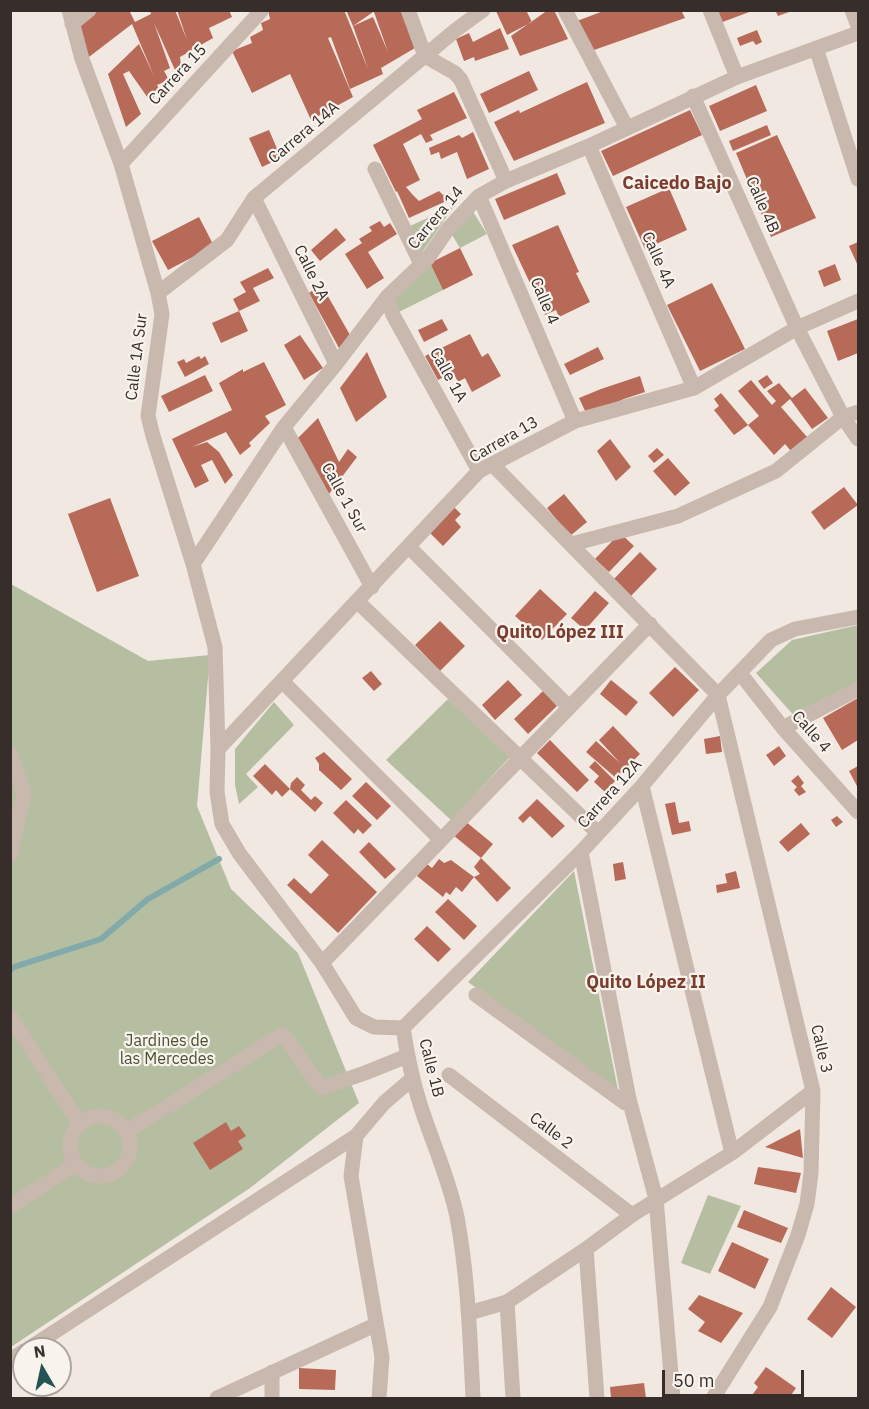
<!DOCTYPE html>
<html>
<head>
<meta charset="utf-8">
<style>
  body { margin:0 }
  #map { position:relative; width:869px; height:1409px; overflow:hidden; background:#f1e8e1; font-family:"IBM Plex Sans",sans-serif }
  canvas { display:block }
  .frame { position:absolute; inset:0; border:12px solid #372e2b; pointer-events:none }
  .north { position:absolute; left:12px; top:1337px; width:60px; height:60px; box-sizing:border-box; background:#f8f3ed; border:2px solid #aba49f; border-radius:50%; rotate:351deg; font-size:16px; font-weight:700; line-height:24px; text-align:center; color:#372e2b }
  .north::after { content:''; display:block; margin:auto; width:21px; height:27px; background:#265354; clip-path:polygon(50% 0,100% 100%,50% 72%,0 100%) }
  .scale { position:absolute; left:662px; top:1370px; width:142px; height:27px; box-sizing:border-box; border:3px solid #372e2b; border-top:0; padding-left:8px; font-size:18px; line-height:21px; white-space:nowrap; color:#372e2b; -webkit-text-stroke:4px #f8f3ed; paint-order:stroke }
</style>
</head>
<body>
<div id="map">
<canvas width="869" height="1409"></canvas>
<div class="frame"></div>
<div class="north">N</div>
<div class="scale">50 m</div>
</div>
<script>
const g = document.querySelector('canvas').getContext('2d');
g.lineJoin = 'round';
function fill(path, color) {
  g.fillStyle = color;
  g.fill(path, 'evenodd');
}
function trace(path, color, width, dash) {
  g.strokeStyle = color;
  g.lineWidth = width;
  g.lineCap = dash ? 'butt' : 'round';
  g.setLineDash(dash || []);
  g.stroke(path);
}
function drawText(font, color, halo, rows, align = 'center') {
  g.font = font + ' "IBM Plex Sans",sans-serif';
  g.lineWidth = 4.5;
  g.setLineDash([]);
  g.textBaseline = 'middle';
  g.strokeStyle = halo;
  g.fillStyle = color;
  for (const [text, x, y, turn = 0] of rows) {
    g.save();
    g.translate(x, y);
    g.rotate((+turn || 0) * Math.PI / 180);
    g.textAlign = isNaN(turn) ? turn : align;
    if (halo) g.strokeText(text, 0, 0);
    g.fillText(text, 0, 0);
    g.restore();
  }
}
fill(new Path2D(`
  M454,206l-33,48 -11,-28z
  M470,207l17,27 -27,14 -11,-18z
  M428,259l15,31 -48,24 -7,-17z
  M11,584l137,77 62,-6 -13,151 34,83 67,64 61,150 -109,85 -239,159z
  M858,625v61l-61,33 -41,-46 36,-33z
  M448,699l62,58 -59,63 -65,-60z
  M274,702l20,23 -48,49 12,13 -19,17 -4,-19v-36z
  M574,871l44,219 -150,-108z
  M708,1195l33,11 -31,68 -29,-11z`), '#b6bea2');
trace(new Path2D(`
  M10,970l4,-3 87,-28 47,-40 71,-40`), '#83aaaa', 6);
fill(new Path2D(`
  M93,10h36l6,12 16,-8 -1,-4h25l12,30 -10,-30h52l3,7 -23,11 4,10 -33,19 1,9 -6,4 -21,-47 16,45 -6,3 5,9 -12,5 3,6 -10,10 -21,-30 -6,3 18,40 -15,13 -18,-53 31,-30 15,32 -22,-52 -47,36 -10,-35z
  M268,10h76l24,59 -15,-43 20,-9 15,35 -14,-40 29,-2 12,38 -34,20 2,6 -33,15 -19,-52 -3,1 25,59 -42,23 -21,-46 -38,19 -20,-42 20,-8 -2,-6 13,-7 -2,-7 9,-4z
  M346,10h30l-23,16z
  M498,10h28l6,12 -25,13 -11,-24z
  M548,10h6l14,29 -48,17 -9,-20z
  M606,10h75l4,8 -91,32 -17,-29z
  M714,10h37l1,1 -32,12z
  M775,10h17v1l-14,5z
  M500,28l9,21 -34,12 -1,-4 -10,4 -8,-22 13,-6 4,9z
  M757,30l5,12 -6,3 -3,-4 -13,5 -3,-8z
  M529,71l9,19 -49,23 -9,-19z
  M587,82l18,41 -91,38 -20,-39 25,-12 1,3z
  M756,85l11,26 -47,20 -11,-25z
  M454,92l13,26 -37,17 3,5 -7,3 -5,-9 -18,10 17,36 -14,7 6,7 7,7 20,-10 4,4 6,-2 4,5 -44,20 -12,-27 -1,1 -23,-47 49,-26 -5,-9z
  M690,110l12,25 -89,41 -12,-25z
  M767,125l4,10 -38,16 -4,-10z
  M269,130l12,28 -19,9 -13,-29z
  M473,132l16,37 -22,10 -10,-27 -16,7 -2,-7 -8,3 -2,-7 30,-13 3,3z
  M777,135l39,83 -45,19 -35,-84z
  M557,173l9,21 -62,26 -9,-21z
  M669,188l18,42 -42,19 -19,-42z
  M199,217l15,29 -46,24 -16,-29z
  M380,221l4,6 6,-4 7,11 -29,18 16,26 -17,11 -22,-35 17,-11 -3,-4 13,-8 -3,-4z
  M558,225l21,47 -3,1 14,29 -31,15 -3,-7 -11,5 -33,-70z
  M336,228l10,12 -26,21 -9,-11z
  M858,242v24l-9,-20z
  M460,248l13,27 -30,15 -13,-27z
  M835,264l6,16 -17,7 -6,-16z
  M268,268l6,10 -21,10 7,13 -21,10 -6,-12 13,-7 -6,-10z
  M712,283l33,66 -45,22 -33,-66z
  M321,284l29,51 -11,13 -30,-55z
  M239,311l9,20 -27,12 -9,-20z
  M442,319l6,11 -24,12 -6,-12z
  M858,319v34l-20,8 -11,-30z
  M470,334l12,23 6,-4 13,23 -29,16 -7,-14 -7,4 -5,-10 -15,8 -13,-24z
  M300,335l23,33 -19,12 -20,-35z
  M598,347l6,12 -34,16 -6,-11z
  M367,352l20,45 -31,25 -16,-34z
  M199,356l2,3 4,-3 4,8 -24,13 -8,-15 7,-3 2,4z
  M264,362l22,43 -21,11 5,7 -21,20 2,3 -11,9 -14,-23 -34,15 15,-5 12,10 14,23 -8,9 -13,-24 -11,5 8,16 -14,7 -23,-49 60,-29 -13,-27 24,-14v3z
  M205,375l8,16 -44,21 -8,-16z
  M767,375l6,8 -9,6 -6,-8z
  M640,376l5,16 -21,7 -37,16 -8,-17 22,-9z
  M751,380l21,25 4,-4 -9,-10 12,-8 13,15 13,-10 23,30 -16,11 -22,-30 -9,8 26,30 -16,14 -6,-7 -11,11 -26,-30 11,-9 -21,-25z
  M721,393l27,32 -14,10 -20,-25 5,-4 -5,-7z
  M318,418l21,44 9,-13 9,8 -28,37 -31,-56z
  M610,439l21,28 -15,14 -19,-30z
  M657,448l7,7 -10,8 -6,-7z
  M668,458l22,25 -15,13 -22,-25z
  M844,487l14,18 -34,25 -13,-18z
  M564,494l23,28 -17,14 -23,-28z
  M110,498l29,78 -42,16 -29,-78z
  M454,507l7,7 -6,6 6,7 -18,19 -14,-14z
  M620,533l14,13 -25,26 -14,-13z
  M640,552l17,17 -27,28 -18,-16z
  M540,589l27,25 -25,26 -27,-24z
  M595,591l14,12 -24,27 -14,-12z
  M440,621l25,25 -25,25 -25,-26z
  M675,667l24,23 -26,27 -24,-24z
  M371,671l11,13 -8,7 -12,-13z
  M508,680l14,15 -27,25 -13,-15z
  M611,680l27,22 -12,14 -26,-22z
  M543,691l14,15 -29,28 -14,-15z
  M858,698v42l-16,10 -19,-32z
  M613,726l27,28 -24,24 -30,-26 10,-11 24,22 -21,-23z
  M720,736l2,16 -16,2 -2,-15z
  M550,740l39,40 -12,12 -40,-39z
  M779,746l7,10 -12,10 -8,-11z
  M324,752l28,27 -11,11 -22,-20v-6l-4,-6z
  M595,761l20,20 -10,11 -11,-10 5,-6 -10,-9z
  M265,764l25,25 -8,8 -6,-7 -4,5 -19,-19z
  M858,766v22l-9,-17z
  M798,775l6,8 -3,3 5,6 -7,4 -5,-6 3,-3 -6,-6z
  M297,777l8,8 -4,5 10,10 4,-4 8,7 -8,9 -25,-23 1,-6z
  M366,782l25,24 -14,14 -25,-24z
  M537,799l28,27 -13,12 -22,-22 -7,7 -5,-5z
  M346,800l26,25 -9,9 -5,-5 -4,5 -21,-21z
  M675,802l4,21 10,-2 2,10 -19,4 -7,-31z
  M837,816l6,6 -7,5 -5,-7z
  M465,821l28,23 -12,14 -28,-23z
  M801,823l9,11 -22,18 -9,-10z
  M322,840l55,52 -39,41 -51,-48 7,-7 17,16 18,-19 -21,-20z
  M369,842l27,27 -11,10 -26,-27z
  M481,858l30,30 -14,14 -23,-25 6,-3 -6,-7z
  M439,859l5,4 7,-3 23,17 -12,15 -6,-5 -6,8 -4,-3 -3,5 -26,-21 10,-12 5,4z
  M623,862l3,17 -11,2 -2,-17z
  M736,871l4,17 -23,5 -1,-8 11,-2 -2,-9z
  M448,899l29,27 -13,14 -29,-28z
  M427,926l24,23 -13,13 -24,-23z
  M226,1122l5,9 8,-5 7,10 -8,5 5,8 -33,21 -17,-27z
  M800,1129l3,29 -38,-11z
  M758,1167l43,6 -5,20 -42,-9z
  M744,1210l44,18 -7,15 -44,-16z
  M732,1242l37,17 -14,30 -37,-18z
  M831,1287l25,20 -24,31 -25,-19z
  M699,1295l44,18 -22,30 -23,-12 7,-9 -17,-13z
  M766,1367l30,21 -7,10h-39l8,-11 -4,-4z
  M299,1368l37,2 -1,20 -36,-1z
  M644,1383l2,15h-35l-1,-11z`), '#b86a58');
trace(new Path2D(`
  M69,10l13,49 39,105 37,129 4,21 -14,102 5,20 40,128 22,83 3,102 -1,43 5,32 17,29 83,110 34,55 18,9 29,1
  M408,10l17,46 30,17 6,7 45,101
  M565,10l62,118
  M710,10l27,67
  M852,10l6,16
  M72,24l17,-14
  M816,48l42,131
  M693,96l104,232 46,89 15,22
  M589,146l105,242
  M121,164l141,-154
  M375,169l46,95
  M479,196l96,225
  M254,198l82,166
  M158,293l69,-53 27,-42 203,-169 26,-19
  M387,297l6,18 86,156
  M284,427l88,160
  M492,464l226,231
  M572,544l106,-28 98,-45 67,-54 15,-5
  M409,547l160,160
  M193,564l91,-137 52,-63 51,-67 41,-39 20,-29 31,-33 27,-15 83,-35 148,-69 121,-44
  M358,602l240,231
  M740,673l43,55 75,84
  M282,681l159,159
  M783,728l75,-39
  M218,749l261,-278 96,-50 119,-33 103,-60 61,-27
  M10,753l14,40 -14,63
  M642,786l90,367
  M581,852l48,247 27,100 17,199
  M322,963l328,-339
  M476,995l149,108 5,1
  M10,1016l70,108
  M403,1028l178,-176 61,-66 76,-91 53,-55 24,-11 63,-12
  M403,1028c4,26 9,51 17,76 12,38 29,74 37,113 11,59 13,121 16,181
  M449,1075l183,140
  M70 1146a30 30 0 1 1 60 0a30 30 0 1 1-60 0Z
  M126,1132l157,-98 38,54 44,-15 42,-17
  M10,1207l66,-43
  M586,1249l11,149
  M507,1302l6,96
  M469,1313l38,-11 79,-53 46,-34 100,-62 81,-62
  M28,1349l328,-213
  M10,1360l14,-9
  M217,1398l158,-73
  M272,1398v-26
  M379,1398l3,-41 -31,-181 5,-40 28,-33 29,-25
  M713,1398l57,-91 28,-72 9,-31 4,-31 2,-82 -95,-396`), '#c8b8ae', 15);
drawText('16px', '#372e2b', '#f8f3ed', [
  ["Carrera 15",178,75,-47],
  ["Carrera 14A",304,133,-40],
  ["Calle 4B",762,205,66],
  ["Carrera 14",436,218,-50],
  ["Calle 4A",658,260,66],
  ["Calle 2A",311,273,64],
  ["Calle 4",544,301,67],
  ["Calle 1A Sur",137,357,-83],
  ["Calle 1A",448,375,61],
  ["Carrera 13",504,440,-30],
  ["Calle 1 Sur",344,498,61],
  ["Calle 4",811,732,49],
  ["Carrera 12A",610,794,-48],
  ["Calle 3",821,1049,77],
  ["Calle 1B",431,1068,76],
  ["Calle 2",551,1131,37]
]);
drawText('16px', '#485232', '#f8f3ed', [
  ["Jardines de",167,1041],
  ["las Mercedes",167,1059]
]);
drawText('bold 18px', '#7c3d2e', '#f8f3ed', [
  ["Caicedo Bajo",677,184],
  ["Quito López III",560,633],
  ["Quito López II",646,983]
]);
</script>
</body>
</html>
